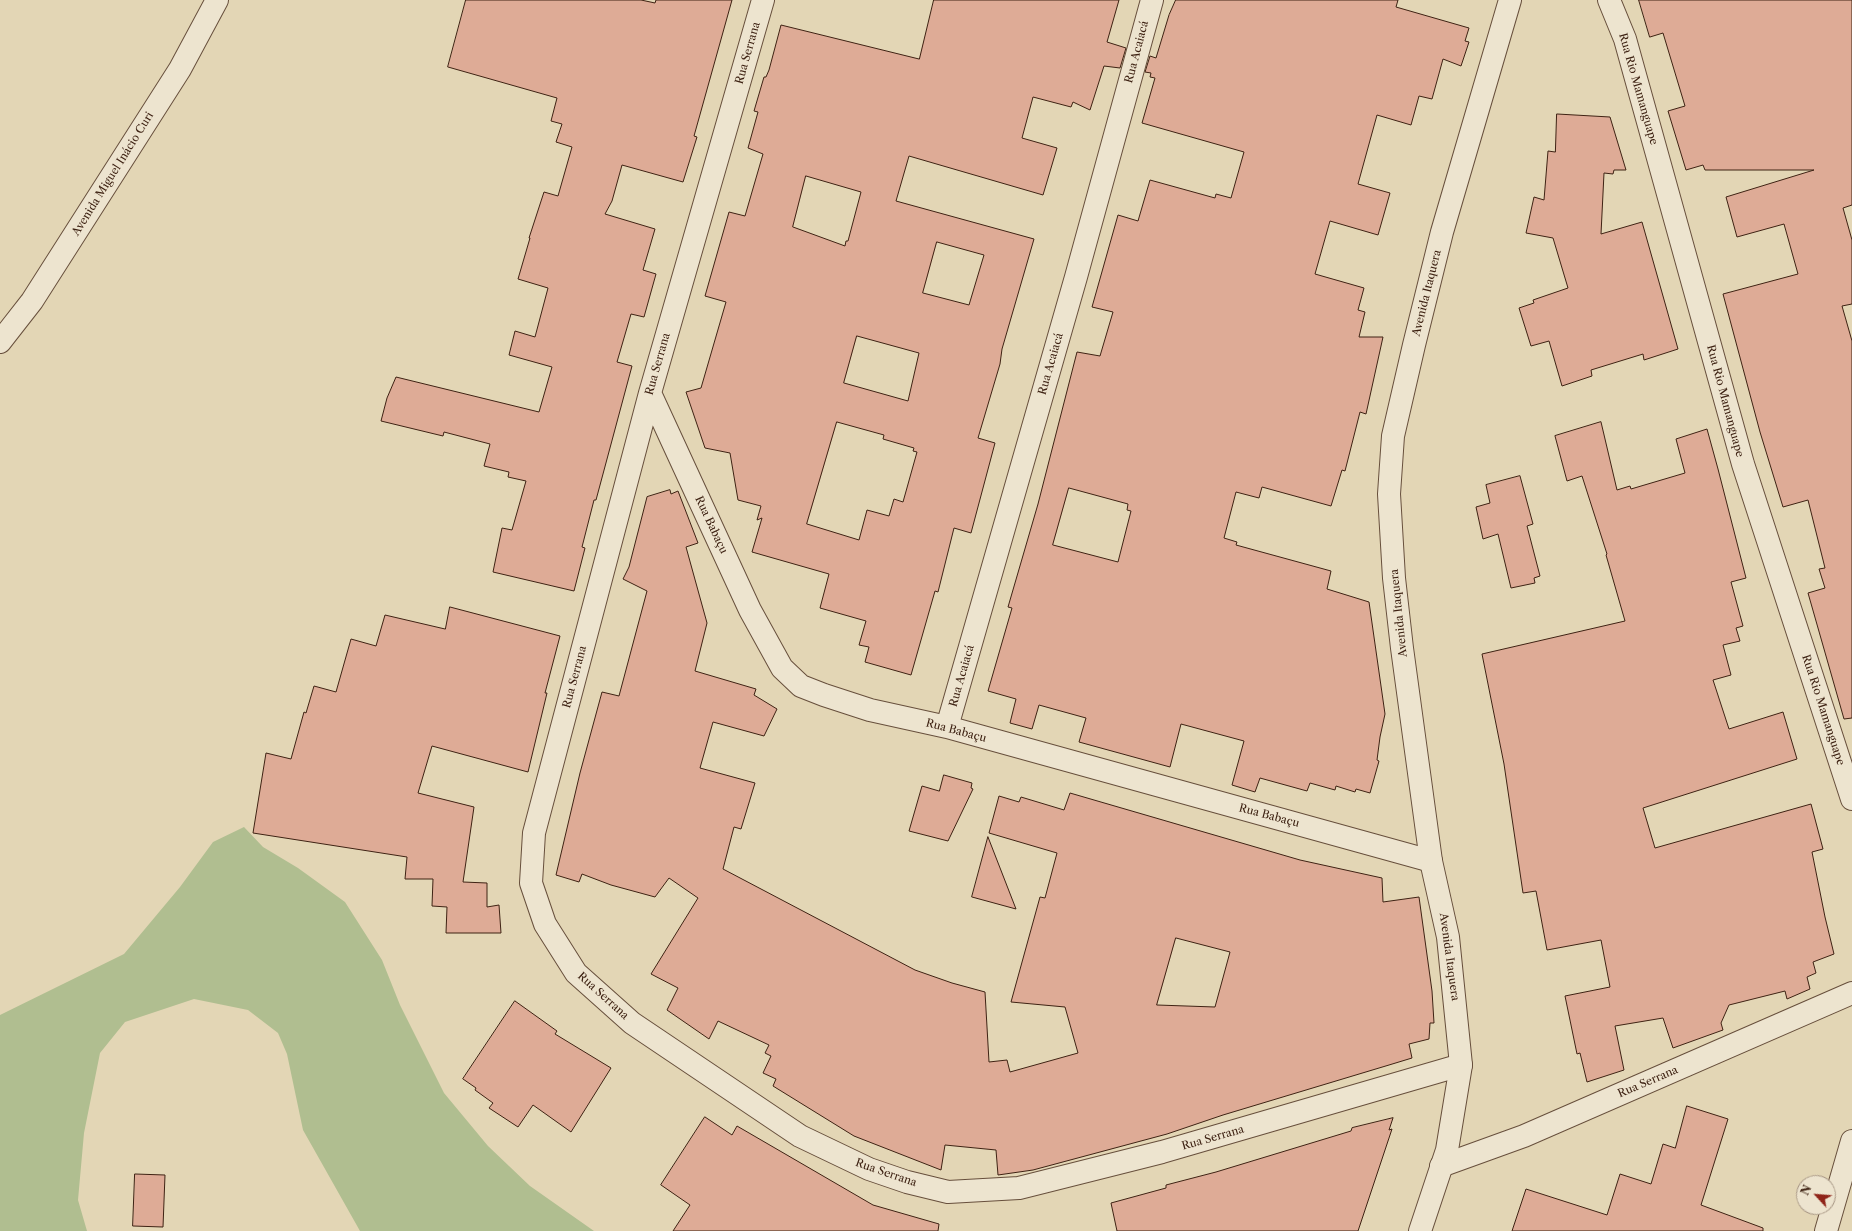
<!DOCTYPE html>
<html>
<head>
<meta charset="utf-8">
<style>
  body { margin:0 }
  #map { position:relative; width:1852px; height:1231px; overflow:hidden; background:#e3d6b5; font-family:"Libre Caslon Text",serif }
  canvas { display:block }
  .north { position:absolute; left:1796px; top:1175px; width:40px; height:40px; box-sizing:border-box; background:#ede4cf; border:1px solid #a79684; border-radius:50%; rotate:296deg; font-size:11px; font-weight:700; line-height:16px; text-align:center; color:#3e2213 }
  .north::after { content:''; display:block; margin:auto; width:14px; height:18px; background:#8f2418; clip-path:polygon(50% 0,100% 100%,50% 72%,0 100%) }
</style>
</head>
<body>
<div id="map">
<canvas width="1852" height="1231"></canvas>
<div class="north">N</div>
</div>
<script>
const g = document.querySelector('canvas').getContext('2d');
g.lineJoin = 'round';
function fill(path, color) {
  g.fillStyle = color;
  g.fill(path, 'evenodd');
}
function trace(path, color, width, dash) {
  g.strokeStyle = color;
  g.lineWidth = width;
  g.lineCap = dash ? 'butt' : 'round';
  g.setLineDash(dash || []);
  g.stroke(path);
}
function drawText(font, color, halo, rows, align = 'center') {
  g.font = font + ' "Libre Caslon Text",serif';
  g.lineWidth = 4;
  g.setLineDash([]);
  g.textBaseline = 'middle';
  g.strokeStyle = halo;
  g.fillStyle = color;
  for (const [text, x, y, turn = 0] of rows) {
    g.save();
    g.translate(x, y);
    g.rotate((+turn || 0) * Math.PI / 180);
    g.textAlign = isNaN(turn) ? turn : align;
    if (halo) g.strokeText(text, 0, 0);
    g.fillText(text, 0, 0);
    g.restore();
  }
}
fill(new Path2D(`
  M244,827l19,20 35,21 47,34 37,58 18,45 44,88 44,53 42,40 64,45h-234l-57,-101 -16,-76 -9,-21 -30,-23 -54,-11 -69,23 -25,31 -16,80 -6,67 9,31h-87v-216l124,-61 56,-67 33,-45z`), '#b0be90');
const building = new Path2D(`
  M466,0h175l14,3 1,-3h76l-38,136 3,1 -14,45 -61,-17 -10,36 -7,13 50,15 -12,41 13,4 -12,43 -13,-3 -14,48 15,4 -36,134h-2l-12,47 3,1 -11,43 -81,-19 9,-44 10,2 14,-49 -18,-4 1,-5 -25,-6 6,-22 -46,-12 -1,4 -62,-15 6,-23 9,-21 143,35 13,-45 -43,-12 6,-24 20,6 13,-49 -30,-9 12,-41h-1l15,-46 14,4 14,-49 -16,-5 6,-18 -11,-3 6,-23 -109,-31z
  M934,0h185l-12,42 19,6 -6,20 -16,-2 -14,44 -17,-8 -2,5 -38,-10 -11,41 35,10 -14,47 -134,-39 -13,45 138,38 -32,110 -2,15 -22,74 17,5 -24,90 -17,-5 -16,64 -3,-1 -24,84 -46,-13 4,-15 -10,-2 7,-24 -46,-13 9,-34 -77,-22 10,-34 -5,2 4,-14 -23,-6 -8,-47 -25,-5 -19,-56 15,-4 25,-86 -21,-6 24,-84 16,4 18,-62 -15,-6 10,-36 -4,-1 10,-34h2l3,-7 12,-45 138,34zM806,176l55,16 -13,49h-2l-1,5 -52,-19zM937,242l47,13 -15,50 -46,-12zM857,336l62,17 -11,48 -64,-18zM837,422l47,13 -1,4 31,9 -1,3 4,1 -14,50 -9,-3 -5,17 -22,-6 -8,30 -52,-16z
  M1176,0h222l-2,7 73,21 -4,13 4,1 -8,24 -18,-7 -11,40 -13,-3 -8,29 -34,-10 -19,69 32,9 -12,42 -48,-14 -15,53 49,14 -6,22 7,2 -6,25h24l-17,77 -6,-2 -15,59 -3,-1 -11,36 -69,-19 -3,11 -23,-6 -12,46 13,4 -1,3 95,26 -4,18 42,13 16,112 -5,23 -3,23 2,1 -9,32 -14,-4 -1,3 -19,-6 -1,4 -25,-7 -3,8 -47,-13 -5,14 -23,-7 12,-44 -63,-17 -11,43 -91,-25 7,-24 -47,-13 -7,24 -22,-6 6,-24 -28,-8 24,-83 -4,-1 30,-103 39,-152 23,4 13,-44 -21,-5 26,-92 20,6 12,-41 65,18 1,-4 15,4 13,-46 -102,-29 13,-45 -5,-1 1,-4 -6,-1 5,-16 6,2 13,-43zM1069,488l59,16 -1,6 4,1 -13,51 -65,-17z
  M1639,0h213v205l-9,3 9,32v64l-10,2 10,35v377l-8,1 -36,-126 17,-5 -6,-19 6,-1 -17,-68 -25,7 -23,-75 -37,-138 75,-20 -14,-50 -47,13 -11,-40 88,-27h-109l-2,-5 -17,5 -18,-59 17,-5 -22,-73 -13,4z
  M1557,114l53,3 16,53h-12l-1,4 -9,-1 -3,61 41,-12 36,127 -34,11 -1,-6 -52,16 1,6 -30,10 -13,-45 -18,5 -12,-38 15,-5 -1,-3 35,-12 -15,-50 -27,-5 8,-36 10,3 4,-49 7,1z
  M1601,422l16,68 13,-4 1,3 54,-16 -9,-34 31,-10 11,40 28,109 -15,4 12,44 -7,2 4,13 -17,4 8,30 -18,5 16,49 54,-17 14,47 -154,49 12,40 156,-44 12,45 -11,3 13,65 9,37 -21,8 3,11 -9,4 3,12 -23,10 -2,-8 -56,14 -8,18 2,7 -50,18 -10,-30 -48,8 9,44 -37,12 -7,-29 -3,1 -12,-58 45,-9 -9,-47 -54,10 -11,-59 -13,2 -19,-129 -22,-110 143,-33 -19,-66 1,-1 -25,-78 -15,5 -12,-45z
  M1520,476l13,48 -6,2 13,50 -6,2 1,5 -24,5 -13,-54 -15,5 -7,-32 14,-4 -4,-18z
  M670,490l1,4 7,-3 20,52 -12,4 21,76 -12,48 61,18 -2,6 23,14 -13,27 -51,-14 -13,46 55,15 -14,46 -7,-2 -11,42 192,101 37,13 33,9 4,70 18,-2 3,12 68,-19 -13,-46 -54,-5 29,-105 5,1 12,-45 -68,-20 10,-37 20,6 2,-5 43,13 6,-17 230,67 82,18 1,24 36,-5 13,94 2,32h-4l-1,16 -20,5 3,14 -23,7 -166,50 -56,19 -134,36 -35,5 -2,-25 -51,-5 -4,25 -87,-34 -81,-50 3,-7 -13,-6 8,-17 -6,-3 4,-8 -51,-24 -9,18 -42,-29 11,-22 -27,-14 47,-76 -29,-20 -14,19 -44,-12 -29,-11 -3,8 -23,-7 24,-102 22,-81 17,4 28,-105 -24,-12 6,-12 18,-70zM1176,938l54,14 -15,55 -58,-2z
  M450,607l110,29 -15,57h2l-19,79 -96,-26 -14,47 56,14 -11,75 24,1v24l12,-2 2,28h-55l1,-26 -15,-1 1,-27h-28l2,-22 -154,-24 13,-80 25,6 13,-47 2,1 8,-27 22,6 15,-53 25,7 9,-31 60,14z
  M944,775l28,8 -1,5 2,1 -25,52 -39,-10 13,-45 17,5z
  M988,837l28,72 -44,-12z
  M515,1001l42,30 -2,3 56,34 -40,64 -38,-27 -15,22 -29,-19 4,-5 -18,-13 1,-2 -13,-9z
  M1687,1106l41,13 -27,86 62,23v3h-251l14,-42 81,26 13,-41 31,10 12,-40 12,4z
  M705,1117l27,18 5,-9 136,79 66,19 -1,7h-265l17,-26 -29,-20z
  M1393,1118l-4,12 3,-1 -34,102h-241l-6,-28 55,-15v-3l50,-13 135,-41 1,-3z
  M135,1174l30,1 -2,52 -30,-1z`);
fill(building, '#deab96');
trace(building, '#3e2213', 1);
const minor = new Path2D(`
  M763,0l-113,393 -116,440 -3,50 14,41 31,49 56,50 168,113 69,33 38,13 41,10 71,-4 143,-36 299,-87
  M1609,0l16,39 118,425 109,335
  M650,393l100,217 32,58 19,18 23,9 46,15 77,17 484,134
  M947,727l129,-450 76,-277
  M1441,1166l83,-30 328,-143
  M1826,1231l26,-90`);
const tertiary = new Path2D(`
  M0,342l32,-41 148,-232 37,-69
  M1420,1231l27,-81 14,-85 -13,-128 -17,-76 -29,-213 -8,-70 -5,-84 4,-58 21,-91 28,-113 68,-232`);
trace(minor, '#674f3c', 24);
trace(tertiary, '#674f3c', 24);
trace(minor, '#ede4cf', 22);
trace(tertiary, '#ede4cf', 22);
drawText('11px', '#3e2213', '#ede4cf', [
  ["Rua Acaiacá",1137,52,-75],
  ["Rua Serrana",748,53,-74],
  ["Rua Rio Mamanguape",1638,89,74],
  ["Avenida Miguel Inácio Curi",113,174,-58],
  ["Avenida Itaquera",1427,293,-76],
  ["Rua Serrana",658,364,-74],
  ["Rua Acaiacá",1051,364,-74],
  ["Rua Rio Mamanguape",1725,401,75],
  ["Rua Babaçu",711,525,65],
  ["Avenida Itaquera",1399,613,-96],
  ["Rua Acaiacá",962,676,-74],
  ["Rua Serrana",575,677,-75],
  ["Rua Rio Mamanguape",1823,710,72],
  ["Rua Babaçu",956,731,15],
  ["Rua Babaçu",1269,816,15],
  ["Avenida Itaquera",1449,957,82],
  ["Rua Serrana",603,996,42],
  ["Rua Serrana",1648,1082,-23],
  ["Rua Serrana",1213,1138,-16],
  ["Rua Serrana",886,1173,19]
]);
</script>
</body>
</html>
